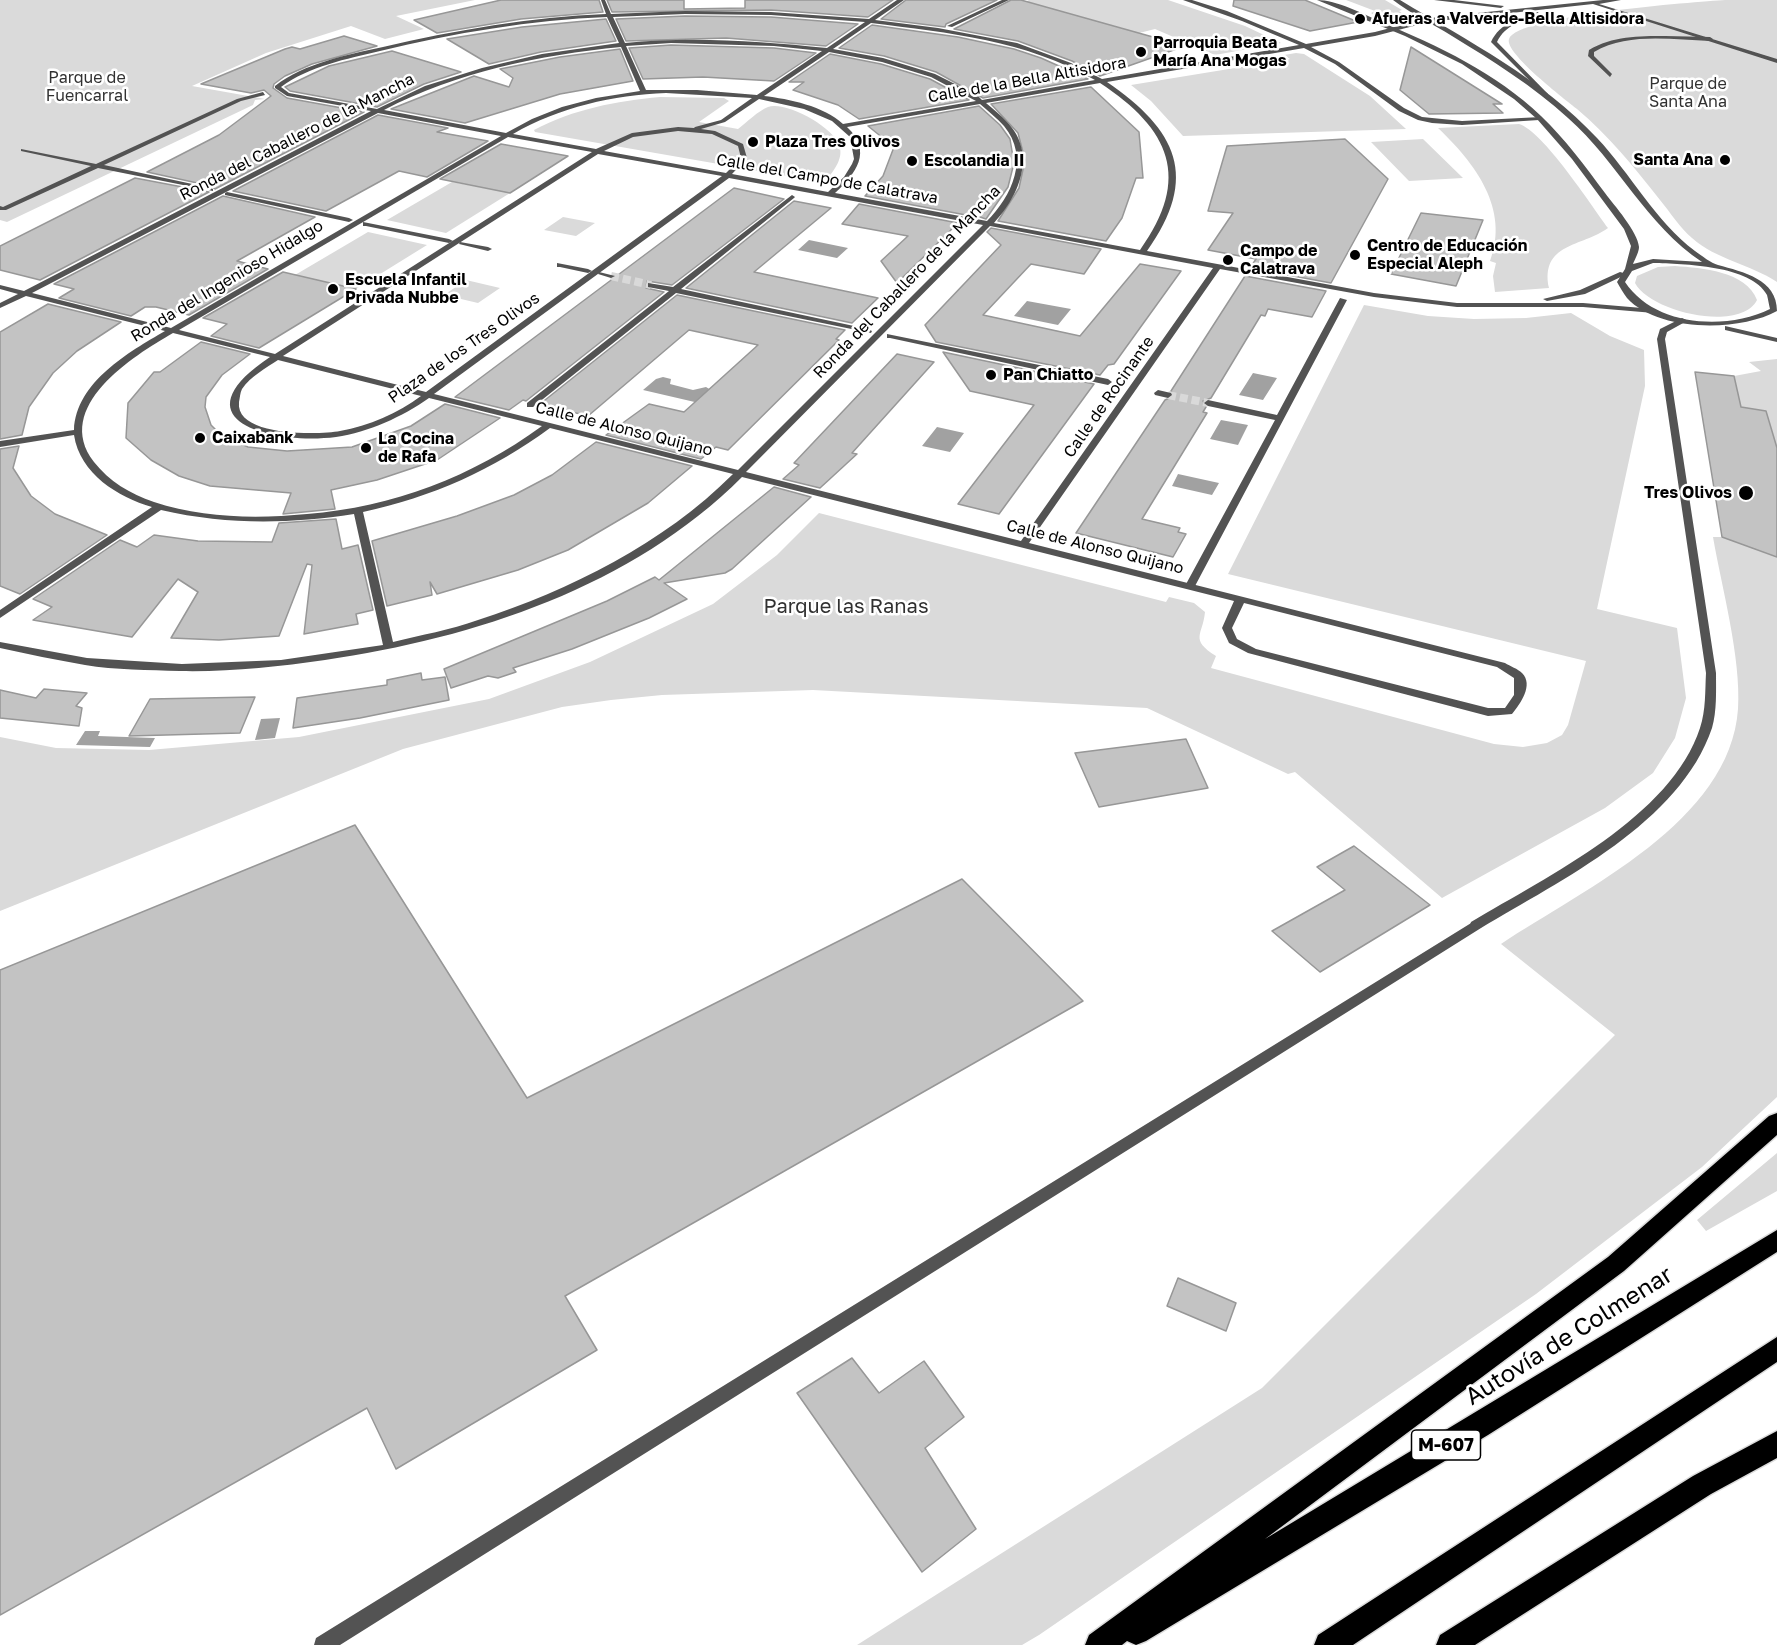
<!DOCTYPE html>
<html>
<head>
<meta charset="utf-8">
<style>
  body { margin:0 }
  canvas { display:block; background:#fff }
</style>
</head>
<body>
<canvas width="1777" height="1645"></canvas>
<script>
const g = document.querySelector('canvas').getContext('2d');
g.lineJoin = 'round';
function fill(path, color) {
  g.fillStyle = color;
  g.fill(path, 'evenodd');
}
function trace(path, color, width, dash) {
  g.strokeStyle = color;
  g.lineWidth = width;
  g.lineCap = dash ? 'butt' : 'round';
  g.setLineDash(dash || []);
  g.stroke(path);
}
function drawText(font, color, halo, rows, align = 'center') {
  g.font = font + ' "Golos Text",sans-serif';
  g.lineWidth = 5;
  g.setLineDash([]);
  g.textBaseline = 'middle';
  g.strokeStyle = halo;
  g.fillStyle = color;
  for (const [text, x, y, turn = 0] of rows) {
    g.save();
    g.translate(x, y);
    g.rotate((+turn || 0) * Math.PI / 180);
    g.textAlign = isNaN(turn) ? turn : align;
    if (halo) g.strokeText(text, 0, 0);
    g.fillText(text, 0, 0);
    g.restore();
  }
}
fill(new Path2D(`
  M0,0h475l-79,16 28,13 -39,10 -34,-13 -85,27 -74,33 73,13 -10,1 -2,5 -246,117 -7,-2z
  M1029,0h139l77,26 36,17 -66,12 -60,-26 -91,23 -87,-28z
  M1346,0h39l17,10 -3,1 10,7c-12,7 -28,3 -38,-5l4,-2z
  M1725,0h52v282c-27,-18 -60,-22 -85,-44 -12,-10 -22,-26 -32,-38 -26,-33 -51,-64 -83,-91 -11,-9 -73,-56 -68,-70 8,-24 186,-37 216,-39z
  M1296,53l8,1 66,42 36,33 -223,7 -32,-35 -20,-16 159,-26 -6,-4z
  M660,97l64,1 5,3 -30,21 39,7c9,-7 20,-18 30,-22 18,-6 65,20 71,38 5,12 -4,24 -11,33l-12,3 -281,-49 -1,-2c40,-21 82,-29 126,-33z
  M1519,124c24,7 72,81 89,104 -26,19 -68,15 -59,60l-54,4 -2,-16 3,-13 -6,-2c20,-52 -15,-98 -52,-133z
  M1423,139l40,39 -54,3 -38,-39z
  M452,182l58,11 -64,40 -59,-13z
  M563,217l32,6 -19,13 -32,-6z
  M368,232l59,13 -71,44 -61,-14z
  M1675,266c27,2 71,5 82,34 -17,33 -107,12 -122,-17l2,-7 21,-9z
  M466,280l34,8 -22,15 -34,-8z
  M1364,305l64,11 46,3 52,-1 45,-5 39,23 34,14 1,36 -48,223 80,19 9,70 -11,40 -22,35 -48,35 -163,90 -147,-126 -7,2 -141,-66 -334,-18 -151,5 -51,5 -49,7 -159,42 -403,162v-174l56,11 93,2 150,-13 190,-38 101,-37 123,-58 64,-49 42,-42 347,89 3,-5 25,6 11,9c-2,23 -16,27 11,44l-5,12 283,76 29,3 24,-4 15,-8 6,-10 18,-64 -358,-87z
  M1777,359v89l-11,-37 -25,-4 -7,-31 27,-5 -12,-9z
  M1713,537h9l55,20v540l-75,70 -166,127 -497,341 -17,10h-165l405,-257 353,-353 -114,-91c84,-56 229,-122 237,-235 3,-52 -16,-120 -25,-172z
  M1777,1153v38l-71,40 -9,-11z`), '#dadada');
fill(new Path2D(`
  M809,240l39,8 -11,10 -39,-8z
  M1027,301l44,8 -13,16 -44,-9z
  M1253,373l24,5 -14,22 -24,-5z
  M663,377l8,2 -1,5 23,6 13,-3 5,3 -12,13 -56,-13 13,-11z
  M1221,420l27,5 -10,20 -28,-6z
  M937,427l27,6 -14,19 -28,-6z
  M1178,474l41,9 -7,12 -40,-9z
  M280,718l-5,20 -20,2 6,-21z
  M85,731h15l-2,5 57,2 -5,9 -74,-2z`), '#a1a1a1');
const building = new Path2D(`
  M501,0h98l4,12 -82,7 -84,14 -23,-13z
  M607,0h77v9l61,-1v-8h148l-25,17 -97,-7 -159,2z
  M906,0h91l-51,24 -1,3 -64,-8z
  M1011,0h10l164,46 -85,30 -28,-15 -54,-20 -64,-12z
  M1234,0h71l53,22 -48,9 -77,-25z
  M685,16l86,1 87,7 -32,22 -100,-8 -100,3 -10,-22z
  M606,19l10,22 -75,11 -52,12 -42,-25 75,-12z
  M872,25l86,12 56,12 27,9 47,21 -105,19 -47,-26 -52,-16 -45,-8z
  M344,36l33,10 -65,18 -27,12 -11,8 -1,4 14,10 77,14 -149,77 -4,-3 -64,-14 72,-37 52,-39 -7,-6 -13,3 -50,-9 84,-35 7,-2 8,2z
  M671,45l103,3 42,5 -42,28 -71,-4 -60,2 -14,-31z
  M1411,47l91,57h-9l10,9 -74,1 -29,-24z
  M620,49l13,32 -73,13 -95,29 -74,-14 83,-33 35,11 4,-9 -13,-9 60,-12z
  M392,51l69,21 -37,12 -47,23 -87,-16 -5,-4 44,-21z
  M830,54l51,10 49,15 39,21 -110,19 -21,-14 -45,-15 11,-8h-15z
  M1091,87l48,45 4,46h-7l-14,40 -16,23 -108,-20 21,-33 6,-28 -7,-27 -27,-29z
  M979,106l21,19 10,14 4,24 -6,24 -22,32 -18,-6 -2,2 -101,-19 18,-20 11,-29 -26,-21z
  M378,115l70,13 -11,4 51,9 -61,36 -28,-6 -73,40 -93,-20z
  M1345,139l43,40 -57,104 -81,-15 6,-9 -48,-9 25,-37 -25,-2 19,-65z
  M501,144l67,12 -58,37 -70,-14z
  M135,178l74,14 -169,88 -40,-10v-24z
  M734,188l50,11 -112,86 -25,-4 -1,7 18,4 -138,109 -3,-1 -14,10 -54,-13z
  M223,196l92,21 -78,44 31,8 -79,46 -33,-8h-11l-14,9 -72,-18 15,-9 -20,-5z
  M794,201l37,7 -77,64 124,26 -26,25 -166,-35z
  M859,204l99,19 -61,60 -16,-22 27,-25 -66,-12z
  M1421,213l62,7 -27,66 -65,-12z
  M991,228l110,21 -17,25 -53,-10 -48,51 97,21 60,-72 41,7 -67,93 -6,1 -8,10 -164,-33 -11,-17 76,-80 -14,-13z
  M283,272l73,17 -97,59 -48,-12 16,-12 -24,-6z
  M1245,276l81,15 -14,26 -44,-8 -3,7 -4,-1 -50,83 -8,3 3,6 -3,5 4,1 -65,106 38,9 -2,4 8,2 -13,23 -97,-24 89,-133 9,-4 -3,-5z
  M677,295l168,35 -9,9 3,1 -111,110 -12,-3 -15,12 -95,-24 43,-31 35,8 74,-67 -69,-15 -101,86 -48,-12z
  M48,304l73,18 -44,29 -24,22 -24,34 -7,28 -22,4v-107z
  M201,342l49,12 -28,21 -16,22 -1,10 6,18 9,9 28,13 39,4 65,-4 59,-21 34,-22 55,14 -63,42 -60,20 -46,10 4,19 -52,5 8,-21 -81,-7 -31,-10 -28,-16 -25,-22 2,-35 26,-31h6z
  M943,352l151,32 -95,130 -41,-10 76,-99 -64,-14z
  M897,354l37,8 -82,91 5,1 -37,34 -37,-9 16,-14 -5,-2z
  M1695,372l39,4 7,31 25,4 11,37v109l-55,-20z
  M596,442l96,24 -44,37 -80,47 -50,20 -81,24 -7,-12 2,13 -45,11 -15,-65 85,-25 57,-21 38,-20z
  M19,446l-6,22 18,28 24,18 52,21 -87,59 -20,-8v-137z
  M774,487l37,10 -79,72 -7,4 -61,10 23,16 -38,19 -77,31 -59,19 3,4 -18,6 -10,-2 -37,12 -7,-19 163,-68 48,-24 4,3z
  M336,519l6,30 16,-4 15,65 -17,4 2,10 -54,10 8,-69 -5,-1 -28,72 -60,4 -48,-2 27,-46 -20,-13 -46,58 -99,-17 19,-13 -19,-8 87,-59 17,7 17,-12 44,6 74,1 7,-19z
  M421,673l1,7 23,-3 4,23 -89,18 -67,10 4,-30 90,-13v-5z
  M44,689l43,4 -11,13 6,2 -3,18 -79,-8v-28l36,8z
  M255,697l-15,36 -111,3 21,-37z
  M1186,739l22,49 -109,19 -24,-54z
  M355,825l172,273 435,-219 121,122 -518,295 32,54 -201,119 -29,-61 -367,207v-645z
  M1354,846l76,59 -110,67 -48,-41 73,-41 -28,-23z
  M1178,1278l58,25 -10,28 -59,-25z
  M852,1358l27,35 45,-32 40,56 -39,31 51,81 -54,43 -125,-179z`);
fill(building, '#c3c3c3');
trace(building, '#979797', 1.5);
trace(new Path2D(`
  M611,276l40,9
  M1168,395l40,8`), '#d9d9d9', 8, [8, 4]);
const motorway = new Path2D(`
  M1777,1113v22l-153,136 -359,268 512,-309v22l-289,183 -342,206 -10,4 -9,-4 -5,4h-37l4,-10 519,-378 161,-141z
  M1777,1337v25l-424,283h-39l4,-10z
  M1777,1431v27l-66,36 -236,151h-39l4,-10 253,-159z`);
trace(motorway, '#dbdbdb', 3);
fill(new Path2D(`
  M1665,36l45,1 3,2 -3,2c-37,-1 -82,-9 -116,11v4l18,18 -2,3 -22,-21 1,-6c23,-14 50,-14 76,-14z
  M1476,920l5,2 1,3 -1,3 -1141,717h-26l2,-7z`), '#535353');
fill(new Path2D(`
  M263,92l2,3 -24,6 -137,64 107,23 2,1v2l-115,-23 -92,42h-6v-4l3,1 88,-41 -70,-15v-2l75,15 141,-65z
  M227,192l122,26 4,2 -4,2 -124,-27v-2z
  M792,195l3,2 -1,1 -113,91 187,40 4,2 -1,2 -195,-40 -143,114h-6v-4l142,-112 -21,-4v-4l25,4z
  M363,222l86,17 4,2 -4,2 -83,-17h-3z
  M460,242l28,5 4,2 -4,2 -29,-7z
  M557,263l31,6 4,2 -4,2 -28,-6h-3z
  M599,272l16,4 -4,2 -13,-4z
  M1340,298l7,2 -152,286 -1,2h-8l-1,-2 90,-166 -67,-14 -4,-3 4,-3 69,15z
  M887,334l221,45 4,3 -4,3 -218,-47h-3z
  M1158,390l13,3 1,2 -4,3 -13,-3 -1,-2z`), '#535353');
fill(new Path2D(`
  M601,0h4l6,14 74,-3 86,1 98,7 28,-19h7l-29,20 63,8 79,15 54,20 31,16 197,-34 -57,-24 -59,-21h9l35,11 79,33 69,-12 54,-14 174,-18h18l-22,4 178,55v4l-184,-59 -164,18 -54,14 -64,11 28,15 65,46 18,9 40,4 79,-4 1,1 -3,2 -77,5 -30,-2 -14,-3 -19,-9 -64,-47 -31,-16 -197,34c70,48 93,95 40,169l227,42 83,10h126l71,6 4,2 -4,2 -71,-6h-126l-83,-10 -154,-28 -191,274 476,120c5,3 13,6 17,10 12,12 -2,31 -10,41l-24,2 -240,-63 -19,-10 -7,-15 12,-27 -492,-124c-110,110 -267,161 -417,183 -48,7 -97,12 -145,11 -31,-1 -65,-1 -95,-6 -29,-5 -57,-11 -85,-17v-6l87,16 95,6 99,-4 102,-15 -29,-131c-65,10 -128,11 -193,-4l-161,108v-8l152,-103c-34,-10 -72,-33 -78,-72l-74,12v-6l74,-11c2,-48 55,-78 91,-99l-139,-35 -26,12v-5l18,-9 -18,-5v-4l24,6 347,-180 -84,-15 -12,-8v-2c30,-23 71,-31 108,-39 73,-17 148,-30 223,-33zM685,14l86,1 94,7 -38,26c-67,-7 -135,-12 -202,-5l-12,-26zM607,17l12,26 -77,11 -60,14 -57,18 -48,23 -88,-16 -8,-6c28,-21 66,-28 99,-36 74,-18 151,-31 227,-34zM871,23c79,10 154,17 224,57l-113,20 -5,-5 -42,-21 -52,-16 -50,-9zM671,43l103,3 48,5 -65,44 -60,-5h-51l-20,-44zM621,47l19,44 -44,7 -34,9 -30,12 -26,14 -122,-23c73,-38 155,-55 237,-63zM829,52l53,10 49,15 45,24 -133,23c-19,-18 -54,-25 -79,-28zM1100,83c70,46 92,95 40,167l-146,-27c26,-28 43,-70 13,-101 -6,-7 -14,-13 -21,-19zM666,93l86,5 -31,22 -26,7 -1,1 -16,-1 -46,6 -36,16 -83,-15c47,-27 100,-39 153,-41zM759,99l45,10 28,12 18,16 4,22 -2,5 -8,13 -16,15 -96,-18 15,-16 -4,-14 -28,-13 -14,-2 24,-7zM980,104c8,7 17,14 24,22 26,31 8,70 -17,95l-152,-28c21,-19 38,-42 12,-66zM378,113l123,23 -330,192 -139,-35zM678,131l34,3 26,12 3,12 -15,15 -122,-22 29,-14zM508,137l84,15 -317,202 -96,-24zM598,154l124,22 -296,216 -143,-36zM729,178l254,47 -245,245 -304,-76zM990,226l223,42 -192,273 -275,-69zM173,333l97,24c-96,64 3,88 66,80 33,-5 66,-20 93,-39l113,28c-70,51 -149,81 -235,88 -51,5 -105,4 -153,-12 -24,-8 -45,-21 -60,-40 -42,-55 39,-106 79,-129zM278,360l143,36c-23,17 -52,30 -81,35 -21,4 -105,6 -101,-29 1,-5 1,-9 3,-13 9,-13 24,-21 36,-29zM550,428l183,46c-70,70 -163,116 -255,146 -28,10 -57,15 -85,22l-30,-130c69,-15 130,-42 187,-84zM1244,603l253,64 17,11v17l-9,13h-17l-232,-59 -19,-10 -5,-11z
  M1002,0h7l-57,27 -5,-1z
  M1434,0h20l50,6 -3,2z
  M1538,12l2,3c-17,5 -35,10 -43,27l51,52 -2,3 -55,-55c9,-19 28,-25 47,-30z
  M1620,272l7,2 -42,20 -38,7 -4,-2 37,-9z
  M1682,318l4,2 -1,2 -18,10 -2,7 51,334c0,18 1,38 -4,55 -32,95 -151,152 -231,200h-10l-1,-3 1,-3c77,-46 200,-105 229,-194 6,-18 5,-37 6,-55l-49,-334 3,-10z`), '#535353');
fill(new Path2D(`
  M1317,0c19,0 47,14 64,22 58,24 115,51 160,94 24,23 44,50 64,77 9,12 33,39 34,54 0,5 -4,12 -6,17l20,-5 49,3c-56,-37 -84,-100 -134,-144 -35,-32 -75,-57 -116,-82 -19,-12 -41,-22 -59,-36h7c68,41 142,79 197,138 34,36 58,83 98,113 7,5 16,12 23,14 25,7 59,14 59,46 -38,21 -119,21 -150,-13 -4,-5 -7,-11 -10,-16l8,-13 6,-23 -7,-17 -52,-70 -35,-40 -23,-20 -52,-35 -57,-28zM1653,263c30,1 98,2 114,32 1,4 2,10 3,14 -45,22 -116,17 -145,-27l7,-11z
  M1725,326l52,12v4l-52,-12z`), '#535353');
fill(motorway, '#000');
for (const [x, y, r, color] of [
  [1360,19,6,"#000"],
  [1141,52,6,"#000"],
  [753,142,6,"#000"],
  [1725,160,6,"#000"],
  [912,161,6,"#000"],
  [1355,255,6,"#000"],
  [1228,260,6,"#000"],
  [333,289,6,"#000"],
  [991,375,6,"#000"],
  [200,438,6,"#000"],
  [366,448,6,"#000"],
  [1746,493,8,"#000"]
]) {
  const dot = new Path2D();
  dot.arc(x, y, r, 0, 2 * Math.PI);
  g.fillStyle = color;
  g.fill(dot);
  trace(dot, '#fff', 2);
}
drawText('bold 16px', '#000', '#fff', [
  ["Afueras a Valverde-Bella Altisidora",1372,19],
  ["Parroquia Beata",1153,43],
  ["María Ana Mogas",1153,61],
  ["Plaza Tres Olivos",765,142],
  ["Santa Ana",1713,160,"right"],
  ["Escolandia II",924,161],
  ["Centro de Educación",1367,246],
  ["Especial Aleph",1367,264],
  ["Campo de",1240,251],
  ["Calatrava",1240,269],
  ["Escuela Infantil",345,280],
  ["Privada Nubbe",345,298],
  ["Pan Chiatto",1003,375],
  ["Caixabank",212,438],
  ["La Cocina",378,439],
  ["de Rafa",378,457],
  ["Tres Olivos",1732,493,"right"]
], 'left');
drawText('16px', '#313131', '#fff', [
  ["Parque de",87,78],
  ["Fuencarral",87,96],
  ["Parque de",1688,84],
  ["Santa Ana",1688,102]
]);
drawText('16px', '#000', '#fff', [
  ["Calle de la Bella Altisidora",1027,80,-10],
  ["Ronda del Caballero de la Mancha",297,137,-27],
  ["Calle del Campo de Calatrava",827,179,10],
  ["Ronda del Ingenioso Hidalgo",227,281,-31],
  ["Ronda del Caballero de la Mancha",907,282,-46],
  ["Plaza de los Tres Olivos",464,348,-35],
  ["Calle de Rocinante",1109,397,-55],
  ["Calle de Alonso Quijano",624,429,14],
  ["Calle de Alonso Quijano",1095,547,14]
]);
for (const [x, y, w] of [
  [1446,1445,69]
]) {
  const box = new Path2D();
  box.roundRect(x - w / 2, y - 15, w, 30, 4.5);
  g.fillStyle = '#fff';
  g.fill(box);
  trace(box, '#000', 1.5);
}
drawText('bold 18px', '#000', null, [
  ["M-607",1446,1445]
]);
drawText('20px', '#313131', '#fff', [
  ["Parque las Ranas",846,607]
]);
drawText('24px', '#000', '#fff', [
  ["Autovía de Colmenar",1569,1336,-32]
]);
</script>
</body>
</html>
